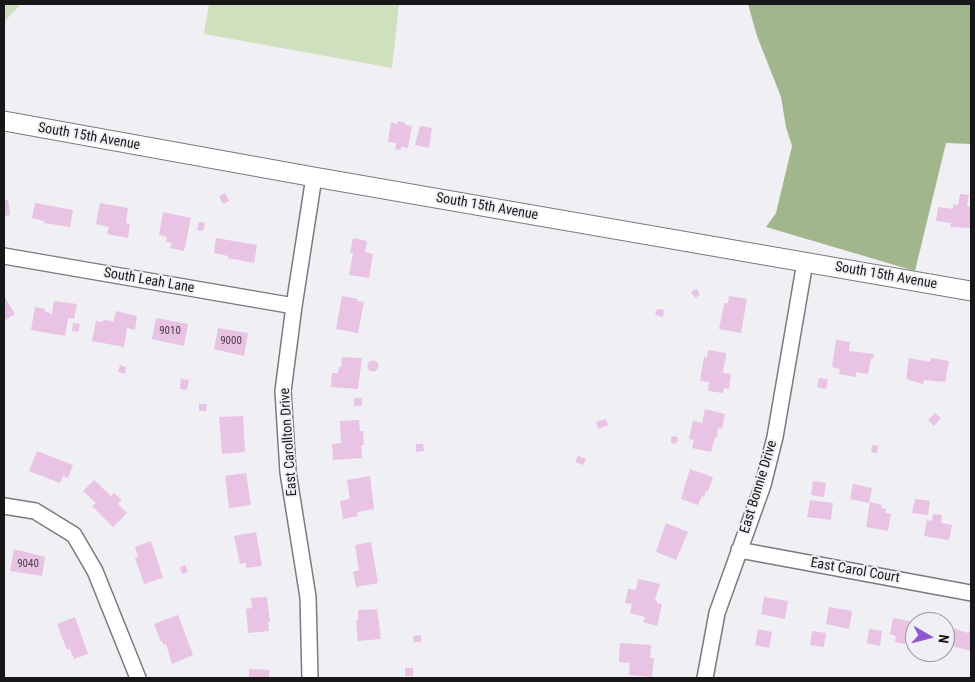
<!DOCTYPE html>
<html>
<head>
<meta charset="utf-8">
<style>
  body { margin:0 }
  #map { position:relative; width:975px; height:682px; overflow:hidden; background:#f0eff3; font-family:"Roboto Condensed",sans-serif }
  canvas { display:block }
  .frame { position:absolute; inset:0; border:5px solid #171618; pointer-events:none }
  .north { position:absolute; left:905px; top:612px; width:50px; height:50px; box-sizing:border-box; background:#f0eff3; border:1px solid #99989b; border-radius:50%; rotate:98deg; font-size:14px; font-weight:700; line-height:20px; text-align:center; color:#171618 }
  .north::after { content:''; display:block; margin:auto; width:18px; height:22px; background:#9058d0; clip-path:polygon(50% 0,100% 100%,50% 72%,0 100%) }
</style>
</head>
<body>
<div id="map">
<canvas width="975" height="682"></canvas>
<div class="frame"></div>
<div class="north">N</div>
</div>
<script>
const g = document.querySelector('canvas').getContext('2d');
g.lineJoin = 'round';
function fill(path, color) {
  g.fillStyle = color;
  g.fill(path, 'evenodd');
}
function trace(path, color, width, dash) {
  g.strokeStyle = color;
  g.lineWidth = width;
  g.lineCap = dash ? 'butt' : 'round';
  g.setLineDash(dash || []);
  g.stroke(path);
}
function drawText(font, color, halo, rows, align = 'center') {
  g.font = font + ' "Roboto Condensed",sans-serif';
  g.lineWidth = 4;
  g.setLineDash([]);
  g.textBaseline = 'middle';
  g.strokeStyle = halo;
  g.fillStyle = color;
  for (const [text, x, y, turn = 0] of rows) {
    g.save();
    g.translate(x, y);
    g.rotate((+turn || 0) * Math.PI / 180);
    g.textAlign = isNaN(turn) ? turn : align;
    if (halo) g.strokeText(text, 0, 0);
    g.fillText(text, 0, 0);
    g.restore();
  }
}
fill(new Path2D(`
  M4,4h17l-17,18z
  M209,4h190l-7,64 -188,-34z`), '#cfe0be');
fill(new Path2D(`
  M748,4h223v140l-25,-1 -31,128 -149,-44 10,-14 16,-67 -6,-19 -5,-30 -24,-61z`), '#a2b68e');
fill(new Path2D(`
  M398,121l7,2v2l7,1 -4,22 -7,-1v3l-6,-1 1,-6 -8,-1 3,-20 6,2z
  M420,126l12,2 -3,20 -14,-3z
  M225,193l4,8 -6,3 -4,-8z
  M960,194l9,1 -2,11 4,1v21l-21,-1 1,-4 -15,-2 2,-14 15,2v-5l5,1z
  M4,200h4l2,15 -6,1z
  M35,203l38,7 -3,17 -26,-4v-2l-12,-3z
  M100,203l28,5 -2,15 4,1 -2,14 -21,-4 2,-7 -13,-3z
  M163,212l28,6 -7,33 -14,-3 2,-5 -6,-1 1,-5 -8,-2z
  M199,222l6,1 -2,8 -6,-1z
  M216,238l41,7 -3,18 -26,-5v-2l-14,-3z
  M353,238l14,3 -2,11 8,2 -4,24 -20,-3 4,-22h-3z
  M697,289l3,6 -5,3 -4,-6z
  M4,296l11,18 -11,7z
  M342,296l16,3 -1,2 7,1 -6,31 -22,-4z
  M729,296l18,3 -6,34 -22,-4 4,-20 2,-6h3z
  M54,301l23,3 -3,15 -6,-1 -3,18 -34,-6 4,-23 10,2 -1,2 8,3z
  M657,309l7,1 -1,7 -8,-2z
  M116,311l21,5 -2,14 -8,-2 -3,19 -32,-6 4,-20 6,1 1,-2 9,1 1,2z
  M156,318l32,6 -4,22 -32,-7z
  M73,323l7,1 -2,8 -6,-1z
  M218,328l30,5 -4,23 -30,-7z
  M836,340l14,2 -1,9 25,3 -1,5 -2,-1 -3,16 -12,-2v5l-17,-3 1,-5 -8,-2z
  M708,350l18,3 -1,11h-3l2,1 -1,8 8,1 -2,15 -5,-1 -1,5 -15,-2 1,-9 -9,-1 4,-24 3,1z
  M342,357l20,1 -4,31 -27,-2 1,-14h6l1,-6h2z
  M909,358l21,4 1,-4 18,3 -4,21 -21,-2 -1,4 -17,-5z
  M367.5 366a5.5 5.5 0 1 1 11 0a5.5 5.5 0 1 1-11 0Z
  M120,365l6,2 -1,7 -7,-2z
  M819,378l9,1 -2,10 -9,-2z
  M181,379l8,1 -2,10 -7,-1z
  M354,398h8v8h-8z
  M199,404h8l-1,7h-7z
  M705,409l20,5 -3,15 -4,-1 -1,10 -2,-1 -4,15 -19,-4 2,-8 -5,-1 4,-18 9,2z
  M935,413l6,5 -7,8 -6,-6z
  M243,416l2,36 -23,2 -3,-37z
  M606,419l2,6 -10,4 -2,-7z
  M359,420l1,11h3l1,14h-3l1,13 -29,2 -1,-16 9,-1 -1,-22z
  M675,436l3,2 -1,4 -3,2 -3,-2v-5z
  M416,444h7l1,7 -8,1z
  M872,445l6,1 -1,7 -6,-1z
  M37,451l36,14 -5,13 -5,-2 -3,7 -31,-12z
  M578,456l8,3 -3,6 -8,-3z
  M690,469l23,8 -5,14h-2l-2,6 -2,-1 -4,9 -17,-6z
  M246,473l5,32 -22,3 -4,-32z
  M370,476l4,33 -17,3 1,4 -15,3 -3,-18 10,-2 -3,-19z
  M94,480l17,16 3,-3 8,7 -4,4 9,9 -14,14 -21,-21 4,-3 -13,-12z
  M813,481l13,2 -2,14 -13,-2z
  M853,484l19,4 -3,15 -19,-4z
  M915,499l15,2 -2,14 -16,-2z
  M810,500l23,3 -2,17 -24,-3z
  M870,502l12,3 -1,3 5,1 -1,4 6,1 -3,17 -22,-4z
  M933,514l9,1 -1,8 11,2 -3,15 -25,-4 3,-16 5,1z
  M666,523l22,9 -12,28 -20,-8z
  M256,532l6,34 -16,2v-5l-6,1 -6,-28z
  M151,541l12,37 -19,6 -9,-26 3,-1 -3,-10z
  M371,542l7,41 -22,4 -3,-15 6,-2 -4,-25z
  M14,549l31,8 -3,19 -32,-5z
  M185,565l3,7 -6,2 -2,-7z
  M638,579l22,5 -5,16 2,1v2l5,1 -5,22 -14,-4 2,-5 -15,-4 2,-9 -7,-1 3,-14 8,1z
  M267,597l3,25h-2l1,9 -21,2 -2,-24 6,-1 -1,-10z
  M764,597l24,4 -3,18 -24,-5z
  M829,607l23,4 -3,18 -23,-5z
  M377,609l4,30 -23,2 -2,-21h2v-10z
  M178,615l15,40 -21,9 -6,-20 -2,1 -2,-4 -1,1 -7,-18z
  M75,617l13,37 -14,5 -4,-10 -3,1 -10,-26z
  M893,618l22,4v17l-8,-1 -2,6 -10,-2 1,-6 -6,-2z
  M949,627l19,6 1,-2 2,1v19l-26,-7z
  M758,629l14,3 -3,16 -14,-3z
  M869,629l13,2 -2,15 -13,-3z
  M812,631l14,2 -2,14 -14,-2z
  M421,635v7h-7l-1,-6z
  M620,643l31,2 -1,13h4l-2,19 -23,-2 1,-12 -11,-1z
  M405,668h8v8h-8z
  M249,669l20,1v8h-20z`), '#e8c3e3');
const minor = new Path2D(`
  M4,256l290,50
  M4,506l31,5 39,24 21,36 43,107
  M739,550l232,43
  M310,678l-2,-81 -20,-125 -5,-81 11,-85 20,-129
  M705,678l12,-65 46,-128 12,-48 30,-175`);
const tertiary = new Path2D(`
  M4,121l310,56 657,114`);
trace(minor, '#7b7a7e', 18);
trace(tertiary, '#7b7a7e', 21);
trace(minor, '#fff', 15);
trace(tertiary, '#fff', 19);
drawText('11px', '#4b414b', null, [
  ["9010",170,331],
  ["9000",231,341],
  ["9040",28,564]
]);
drawText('14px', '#171618', '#f0eff3', [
  ["South 15th Avenue",89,137,10],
  ["South 15th Avenue",487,207,10],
  ["South 15th Avenue",886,276,10],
  ["South Leah Lane",149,281,10],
  ["East Carollton Drive",289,442,-94],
  ["East Bonnie Drive",759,487,-73],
  ["East Carol Court",855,571,10]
]);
</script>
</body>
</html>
